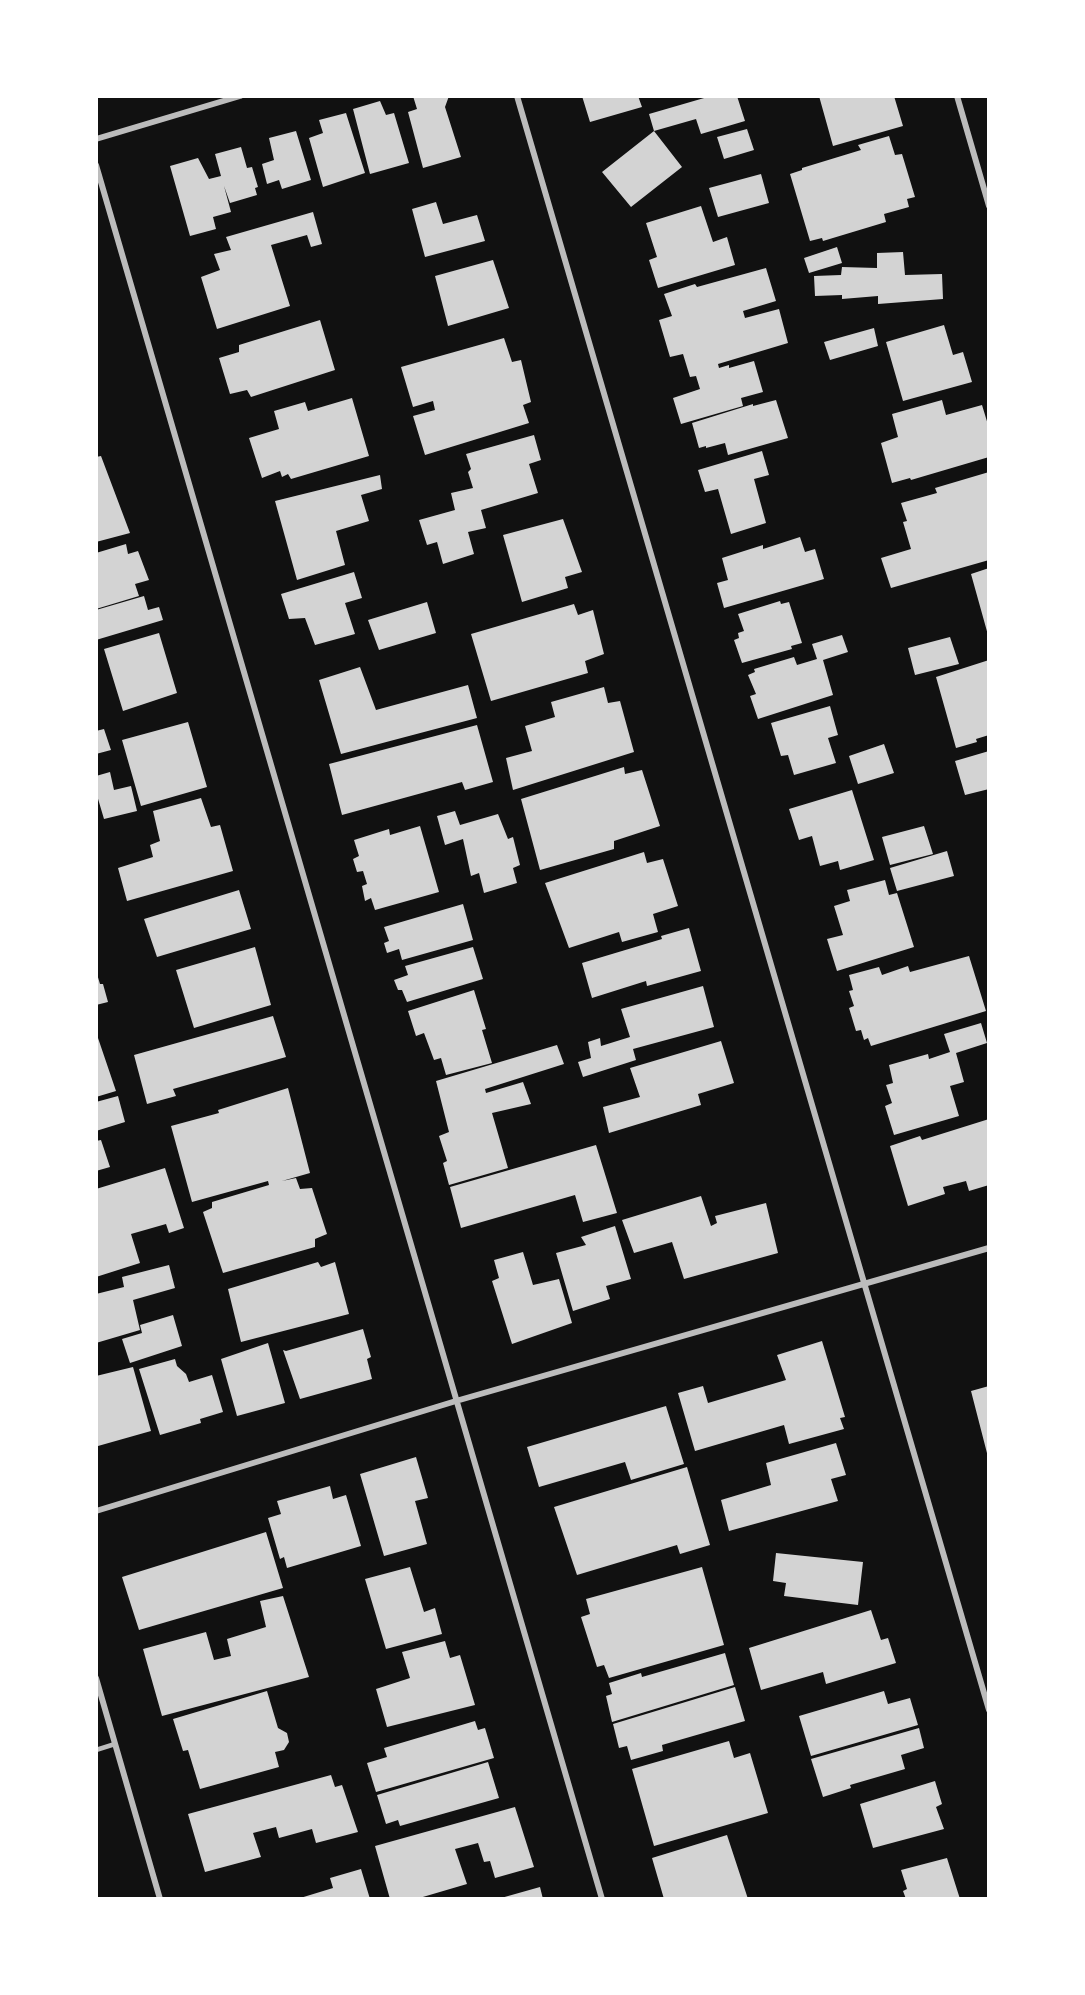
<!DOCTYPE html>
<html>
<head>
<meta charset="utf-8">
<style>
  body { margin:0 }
  #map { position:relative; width:1085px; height:1995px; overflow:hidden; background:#111; font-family:"Fira Sans",sans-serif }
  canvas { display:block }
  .frame { position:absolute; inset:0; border:98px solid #fff; pointer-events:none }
</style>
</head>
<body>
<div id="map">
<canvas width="1085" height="1995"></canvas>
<div class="frame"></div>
</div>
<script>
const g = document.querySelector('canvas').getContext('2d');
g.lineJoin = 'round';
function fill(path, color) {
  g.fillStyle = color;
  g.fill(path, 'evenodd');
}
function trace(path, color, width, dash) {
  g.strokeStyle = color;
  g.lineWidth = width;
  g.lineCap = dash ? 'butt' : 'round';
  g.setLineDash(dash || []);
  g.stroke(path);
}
fill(new Path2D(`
  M413,96h36l-4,11 16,50 -38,11 -15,-56 9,-3z
  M582,96h56l4,11 -52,15z
  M711,96h26l8,25 -44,13 -5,-15 -42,12 -5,-17z
  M819,96h75l9,30 -70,20z
  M380,101l6,14 8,-2 15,50 -39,11 -17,-65z
  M346,113l19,60 -42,14 -14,-49 14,-5 -4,-13z
  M747,129l7,21 -30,9 -7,-22z
  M296,131l15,49 -29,9 -3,-9 -12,4 -5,-20 12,-4 -5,-22z
  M654,131l28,36 -51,40 -29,-35z
  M889,136l6,19 7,-1 13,43 -8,2 2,8 -25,7 2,8 -63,19 -1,-3 -12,3 -20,-67 12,-4v-2l59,-18 -3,-5z
  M241,147l6,21 5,-1 6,20 -3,1 2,7 -27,8 -6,-17 7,26 -18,5 3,12 -26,7 -20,-70 28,-8 11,21 12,-3 -6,-22z
  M761,174l8,29 -51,14 -9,-29z
  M436,202l7,22 34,-9 8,26 -60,16 -13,-48z
  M701,206l12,36 14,-5 8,28 -77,23 -9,-28 8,-3 -11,-34z
  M313,212l9,32 -11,3 -4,-12 -36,10 19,61 -73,23 -16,-52 19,-7 -6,-16 17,-4 -5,-13z
  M837,247l5,16 -33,10 -5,-15z
  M903,252l2,23 37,-1 1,25 -65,5v-8l-36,3v-4l-27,1 -1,-20 27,-1 1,-8 35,1v-15z
  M493,260l16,48 -61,18 -13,-50z
  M766,268l10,33 -33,10 2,7 34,-9 9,34 -70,21 1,4 10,-3v3l25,-7 9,31 -22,6 2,8 -62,18 -8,-26 27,-9 -4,-13 -6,1 -7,-23 -13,3 -11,-37 13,-4 -8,-22 31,-10 2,3z
  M320,320l15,50 -84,27 -4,-7 -17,4 -11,-36 20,-6v-7z
  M944,325l9,30 10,-3 9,30 -69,19 -17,-59z
  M874,328l4,18 -48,14 -6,-18z
  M504,338l8,24 9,-2 10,42 -8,3 6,18 -104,32 -12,-39 22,-6 -2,-9 -20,6 -12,-40z
  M352,398l17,58 -78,23 -3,-5 -6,3 -2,-6 -18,7 -13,-40 30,-9 -5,-18 31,-9 3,9z
  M776,400l12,38 -60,17 -3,-12 -19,5v-2l-7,2 -7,-25 61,-19v2z
  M942,400l4,15 36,-10 7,23v29l-78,23 -1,-2 -18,5 -11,-40 17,-6 -6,-23z
  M534,435l7,25 -12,4 9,29 -57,17 5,18 -18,4 6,22 -31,10 -6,-22 -10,3 -8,-25 36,-10 -4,-17 22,-5 -5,-16 3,-3 -5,-15z
  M762,451l7,24 -15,4 12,44 -35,11 -13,-45 -13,3 -7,-22z
  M101,456l29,77 -34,9v-85z
  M989,472v88l-98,28 -10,-30 30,-9 -8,-27 4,-1 -6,-18 36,-10 -2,-5z
  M380,475l2,14 -21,6 8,26 -33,10 9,34 -48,15 -22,-79z
  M563,519l19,53 -17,5 3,11 -46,14 -19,-67z
  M800,537l5,15 10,-3 9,30 -100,29 -7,-25 11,-3 -6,-22 41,-13v4z
  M126,544l2,10 10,-3 11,29 -14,4 4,12 -43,13v-56z
  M989,568v67h-1l-17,-61z
  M354,572l8,26 -17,5 10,31 -40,11 -10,-27 -16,1 -8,-25z
  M144,596l4,14 11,-3 4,13 -67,20v-30z
  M780,601l1,3 8,-2 13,41 -11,3 1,3 -50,14 -8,-23 5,-2 -1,-5 6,-2 -6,-17z
  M427,602l9,31 -57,17 -11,-30z
  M574,604l4,11 15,-5 11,44 -19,7 3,12 -97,28 -20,-67z
  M159,633l18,60 -54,18 -19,-62z
  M842,635l6,17 -25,8 10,35 -75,24 -8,-23 6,-2 -8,-19 7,-3 -1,-3 40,-12 3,8 20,-6 -5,-15z
  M950,637l9,27 -44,11 -7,-27z
  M989,660v75l-13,4 1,3 -21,6 -20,-71z
  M360,667l16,43 92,-25 9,33 -136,36 -22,-74z
  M604,687l4,16 12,-2 14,51 -121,38 -7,-32 26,-7 -7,-25 30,-9 -4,-15z
  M830,706l8,29 -10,3 8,25 -42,12 -6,-20 -7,1 -10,-33z
  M188,722l19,65 -66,19 -19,-66z
  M477,725l16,57 -28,8 -3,-8 -120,33 -13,-51z
  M104,729l7,21 -15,4v-23z
  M884,744l10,29 -36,11 -9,-28z
  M989,751v38l-24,6 -10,-34z
  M624,767l1,7 17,-4 18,56 -46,15v8l-74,21 -19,-71z
  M110,772l4,18 17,-4 6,25 -33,8 -8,-27v-16z
  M852,790l22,70 -34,10 -2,-9 -18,5 -8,-30 -13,4 -10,-31z
  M201,798l10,29 9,-2 13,46 -106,30 -9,-33 35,-11 -3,-12 10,-4 -7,-30z
  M455,811l5,14 38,-11 10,25 5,-2 7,28 -7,3 4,15 -33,10 -5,-20 -8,3 -8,-37 -18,6 -8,-29z
  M420,826l19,66 -64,18 -4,-12 -6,3 -3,-15 5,-2 -4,-13 -6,1 -4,-13 6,-3 -5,-16 35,-11 1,6z
  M924,826l9,28 -43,11 -8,-28z
  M947,851l7,25 -57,15 -7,-23z
  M644,852l3,11 16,-4 15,47 -25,8 5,18 -36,10 -3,-10 -50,16 -24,-65z
  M885,880l4,15 8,-2 17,54 -77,24 -10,-32 16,-4 -9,-29 16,-5 -3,-11z
  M239,890l12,39 -94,28 -13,-38z
  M463,904l10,36 -71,20 -3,-11 -12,4 -3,-10 5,-2 -5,-14z
  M689,928l12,43 -54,15 -1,-5 -54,17 -10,-35 80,-24 -1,-3z
  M255,947l16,58 -77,23 -18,-58z
  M473,947l10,32 -76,23 -5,-12h-4l-4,-10 14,-5 -3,-9z
  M969,956l17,55 -115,35 -3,-8 -4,2 -3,-10 -5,1 -7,-23 5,-2 -5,-15 4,-1 -4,-15 30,-8 3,8 26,-9 2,6z
  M97,974l3,10h3l5,18 -12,3z
  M703,986l11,41 -81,22 3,11 -53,17 -5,-15 13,-4 -3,-16 12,-4 1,8 29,-9 -9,-28z
  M474,990l12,39 -4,1 10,33 -46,12 -5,-17 -7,2 -10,-27 -8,3 -8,-25z
  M273,1016l13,41 -113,32 3,7 -29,8 -13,-49z
  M981,1023l6,20 -31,10 8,29 -14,4 9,30 -65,19 -9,-29 7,-3 -6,-18 7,-2 -4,-18 39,-11 1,5 21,-7 -6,-18z
  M96,1038h2l18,53 -20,6z
  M721,1041l13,42 -36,11 3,11 -92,28 -6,-26 37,-10 -10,-29z
  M557,1045l7,19 -79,25 1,4 37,-11 8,22 -39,9 16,55 -59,17 -6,-22 4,-2 -8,-25 10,-4 -13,-51z
  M288,1088l22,85 -28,8 14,-3 4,11 12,-1 15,46 -12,5v8l-92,26 -20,-61 9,-4v-6l57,-17 -1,-4 -76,21 -21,-76 48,-13 -1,-3z
  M118,1096l7,26 -29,9v-29z
  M989,1119v54l-2,1 2,11 -20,6 -3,-10 -23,6 2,7 -37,12 -18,-60 30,-10 2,4z
  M101,1140l9,27 -14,4v-30z
  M596,1145l21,68 -34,9 -8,-27 -114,33 -11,-41z
  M165,1168l19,60 -15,5 -3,-9 -35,10 9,29 -44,14v-88z
  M701,1196l10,30 6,-3 -2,-7 51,-13 12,50 -94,26 -12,-37 -38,11 -12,-33z
  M615,1226l16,53 -25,7 4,13 -37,12 -17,-58 30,-8 -5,-8z
  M523,1252l10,33 26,-6 13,44 -60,21 -20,-63 7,-3 -5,-18z
  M318,1262l3,5 14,-5 14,52 -108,28 -13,-53z
  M169,1265l6,23 -42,12 7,30 -44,13v-49l28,-7 -2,-10z
  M173,1315l9,31 -52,17 -8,-24 20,-6 -2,-8z
  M363,1329l8,28 -4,2 5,20 -72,20 -17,-49 3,1z
  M822,1341l23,76 -5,1 4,11 -55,15 -5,-19 -89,26 -17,-58 25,-7 5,17 78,-23 -9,-25z
  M268,1343l17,60 -48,13 -16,-57z
  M175,1359l2,7 9,8 3,8 23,-7 11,37 -23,7 1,4 -41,12 -21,-66z
  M133,1367l18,64 -53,15 -2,-6v-64z
  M989,1386v71h-1l-17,-66z
  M666,1406l18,58 -53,16 -6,-18 -86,25 -12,-40z
  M836,1443l10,32 -15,4 7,22 -109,30 -8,-31 50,-15 -5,-22z
  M416,1457l12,41 -13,3 12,43 -43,12 -24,-82z
  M687,1467l23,78 -30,9 -3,-9 -100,30 -23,-68z
  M330,1486l3,13 13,-4 15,51 -74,22 -3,-11 -4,2 -12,-41 13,-4 -4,-13z
  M266,1532l17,56 -144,42 -17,-53z
  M776,1553l87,9 -5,43 -74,-9 2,-13 -13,-2z
  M410,1567l14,45 11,-4 7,26 -56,15 -21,-70z
  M702,1567l22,78 -115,33 -5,-13 -7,2 -16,-50 9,-3 -4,-15z
  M283,1596l26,81 -147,39 -19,-67 63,-17 8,28 17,-4 -4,-17 39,-12 -6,-26z
  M871,1610l10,30 7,-2 8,25 -70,21 -3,-12 -62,18 -12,-42z
  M445,1641l5,17 10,-3 15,50 -88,22 -11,-38 34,-11 -8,-26z
  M725,1653l9,32 -122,37 -6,-26 6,-2 -3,-11 32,-10 1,4z
  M735,1687l10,34 -83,24 1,6 -32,9 -4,-14 -8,2 -6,-24z
  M267,1691l11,37 9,5 2,9 -5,8 -9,2 4,15 -79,22 -12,-39 -5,1 -10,-32z
  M884,1691l4,13 22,-6 8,27 -107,31 -12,-40z
  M475,1721l3,9 7,-2 9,30 -118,34 -9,-29 20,-6 -3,-9z
  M919,1728l5,20 -23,7 4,14 -55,16 1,3 -28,9 -12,-38z
  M729,1741l5,17 16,-5 18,60 -114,33 -22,-77z
  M488,1762l11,36 -99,28 -2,-6 -12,4 -9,-29z
  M331,1775l4,12 7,-2 16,47 -42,11 -4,-14 -33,9 -3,-11 -23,6 8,24 -56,15 -17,-58z
  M935,1781l7,23 -6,3 8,22 -71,19 -13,-44z
  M515,1807l19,60 -39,11 -5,-17 -6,1 -6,-19 -23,6 12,35 -51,15h-26l-15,-53z
  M727,1835l21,64h-84l-12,-41z
  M947,1858l13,41h-54l-3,-8 4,-2 -6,-19z
  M361,1869l9,30h-73l36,-11 -3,-10z
  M540,1887l3,12h-42v-1z`), '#d3d3d3');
trace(new Path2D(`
  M96,1750l19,-6`), '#bcbcbc', 4.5);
trace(new Path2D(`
  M517,96l472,1614
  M957,96l32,110
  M96,139l144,-43
  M96,165l506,1734
  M96,1511l360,-110 533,-153
  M96,1678l64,221`), '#bcbcbc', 6);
</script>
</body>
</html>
